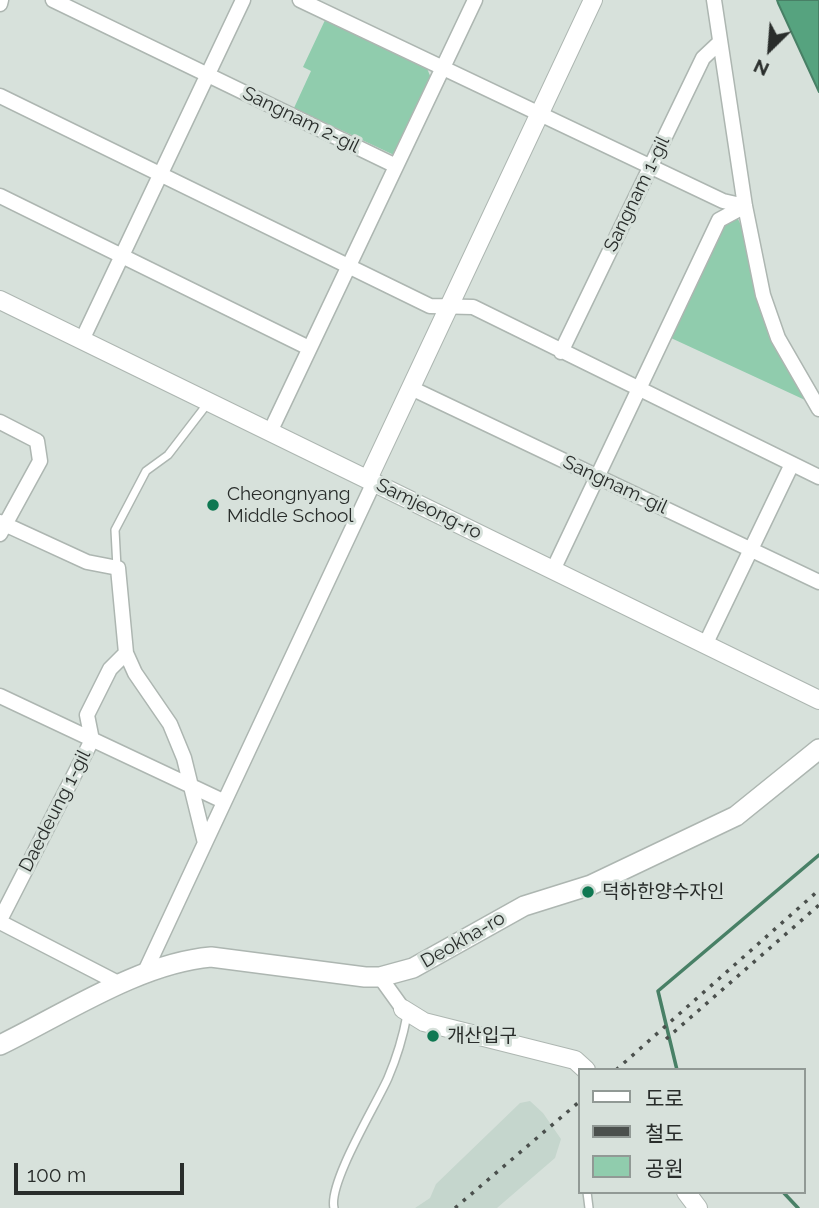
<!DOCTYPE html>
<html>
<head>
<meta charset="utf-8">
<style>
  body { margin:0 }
  #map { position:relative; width:819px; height:1208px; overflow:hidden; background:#d7e1db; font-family:Raleway,"Noto Sans KR",sans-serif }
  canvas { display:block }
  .legend { position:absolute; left:578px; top:1068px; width:228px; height:126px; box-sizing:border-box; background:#d7e1db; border:2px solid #919995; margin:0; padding:9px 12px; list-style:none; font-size:21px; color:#292d2b }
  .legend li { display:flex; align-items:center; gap:14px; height:35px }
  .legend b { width:35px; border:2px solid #919995 }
  .north { position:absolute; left:735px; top:14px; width:70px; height:70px; -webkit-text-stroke:5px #d7e1db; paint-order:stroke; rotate:205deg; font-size:19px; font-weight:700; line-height:28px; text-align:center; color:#292d2b }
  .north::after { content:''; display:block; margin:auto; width:24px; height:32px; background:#292d2b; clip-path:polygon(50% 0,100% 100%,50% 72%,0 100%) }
  .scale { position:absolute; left:14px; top:1163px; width:170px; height:32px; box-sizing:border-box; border:4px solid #292d2b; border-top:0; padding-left:9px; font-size:21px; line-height:24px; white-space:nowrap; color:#292d2b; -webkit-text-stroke:5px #d7e1db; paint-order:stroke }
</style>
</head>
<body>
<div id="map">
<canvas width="819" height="1208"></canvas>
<ul class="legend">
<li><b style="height:9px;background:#fff"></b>도로</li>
<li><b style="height:9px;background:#4b504d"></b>철도</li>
<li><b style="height:19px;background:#90ccad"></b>공원</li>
</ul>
<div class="north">N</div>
<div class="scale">100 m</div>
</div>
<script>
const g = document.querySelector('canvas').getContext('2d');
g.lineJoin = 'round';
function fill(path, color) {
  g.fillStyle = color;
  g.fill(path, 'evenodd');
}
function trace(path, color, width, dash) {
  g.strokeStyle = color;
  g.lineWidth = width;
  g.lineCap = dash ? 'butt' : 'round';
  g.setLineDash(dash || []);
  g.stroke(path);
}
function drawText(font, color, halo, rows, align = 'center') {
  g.font = font + ' Raleway,"Noto Sans KR",sans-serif';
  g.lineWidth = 6;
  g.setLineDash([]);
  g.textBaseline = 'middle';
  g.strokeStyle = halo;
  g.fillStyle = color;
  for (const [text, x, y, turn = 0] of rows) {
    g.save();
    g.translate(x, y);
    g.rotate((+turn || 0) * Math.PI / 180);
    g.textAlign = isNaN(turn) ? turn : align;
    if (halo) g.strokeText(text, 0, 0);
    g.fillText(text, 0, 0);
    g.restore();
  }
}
fill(new Path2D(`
  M530,1101l13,12 18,26 -6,19 -58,50h-82l15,-10 6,-14 84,-81z`), '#c5d6cd');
fill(new Path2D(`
  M326,18l100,48 5,12 -37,77 -100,-47 17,-37 -8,-4z
  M729,218l9,1 3,6 28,112 36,63 -134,-62 54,-117z`), '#90ccad');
const water = new Path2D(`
  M777,0h42v92l-41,-89z`);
fill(water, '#56a37f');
trace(water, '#488066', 2);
trace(new Path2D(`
  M677,1070l-19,-79 161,-136
  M783,1192l15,16`), '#488066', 3.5);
const service = new Path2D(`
  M117,568l-2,-38 31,-59 22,-16 40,-52
  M587,1192l2,16
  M334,1208c-6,-25 42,-103 54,-130 9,-21 15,-41 19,-63`);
const minor = new Path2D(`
  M53,0l343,166
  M300,0l423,201 22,5
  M714,0l31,206 18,89 15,43 41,71
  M0,4l1,-4
  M0,96l430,210 43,1 346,170
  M0,196l309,152
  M82,340l161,-340
  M561,352l142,-294 17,-16
  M411,388l408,194
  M0,422l37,19 3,20 -40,73
  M270,432l205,-432
  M0,522l87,40 31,6 8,85 9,20 35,51 14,34 21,85 -62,133
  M553,570l166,-350 26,-14
  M705,645l87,-181
  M0,696l223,105
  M205,843l169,-361
  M0,920l92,-180 -5,-25 23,-46 16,-16
  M0,922l122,63
  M380,977l23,32`);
const tertiary = new Path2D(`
  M0,300l819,400
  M368,479l225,-479
  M403,1009l21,13 151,38 11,10
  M686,1192l12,16`);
const secondary = new Path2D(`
  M0,1045c64,-31 140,-82 211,-88l154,20h15l33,-9 111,-62 67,-21 145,-69 83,-67`);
trace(service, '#adb6b1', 10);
trace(minor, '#adb6b1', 17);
trace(tertiary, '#adb6b1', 20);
trace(secondary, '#adb6b1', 22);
trace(service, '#fff', 7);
trace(minor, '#fff', 14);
trace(tertiary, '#fff', 18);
trace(secondary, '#fff', 19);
trace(new Path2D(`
  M666,1039l153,-134
  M616,1070l203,-180
  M455,1208l124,-106`), '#4b504d', 3.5, [3.5, 7]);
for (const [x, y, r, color] of [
  [213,505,7,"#0f7852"],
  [588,892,7,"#0f7852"],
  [433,1036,7,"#0f7852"]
]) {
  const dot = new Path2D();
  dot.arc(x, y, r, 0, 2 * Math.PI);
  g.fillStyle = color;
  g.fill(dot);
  trace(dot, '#d7e1db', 2.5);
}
drawText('19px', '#292d2b', '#d7e1db', [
  ["Sangnam 2-gil",301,120,26],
  ["Sangnam 1-gil",637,194,-64],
  ["Sangnam-gil",615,485,25],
  ["Samjeong-ro",429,509,26],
  ["Daedeung 1-gil",55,811,-63],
  ["Deokha-ro",463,940,-30]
]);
drawText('19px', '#292d2b', '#d7e1db', [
  ["Cheongnyang",227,494],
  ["Middle School",227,516],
  ["덕하한양수자인",602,892],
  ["개산입구",447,1036]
], 'left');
</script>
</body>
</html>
